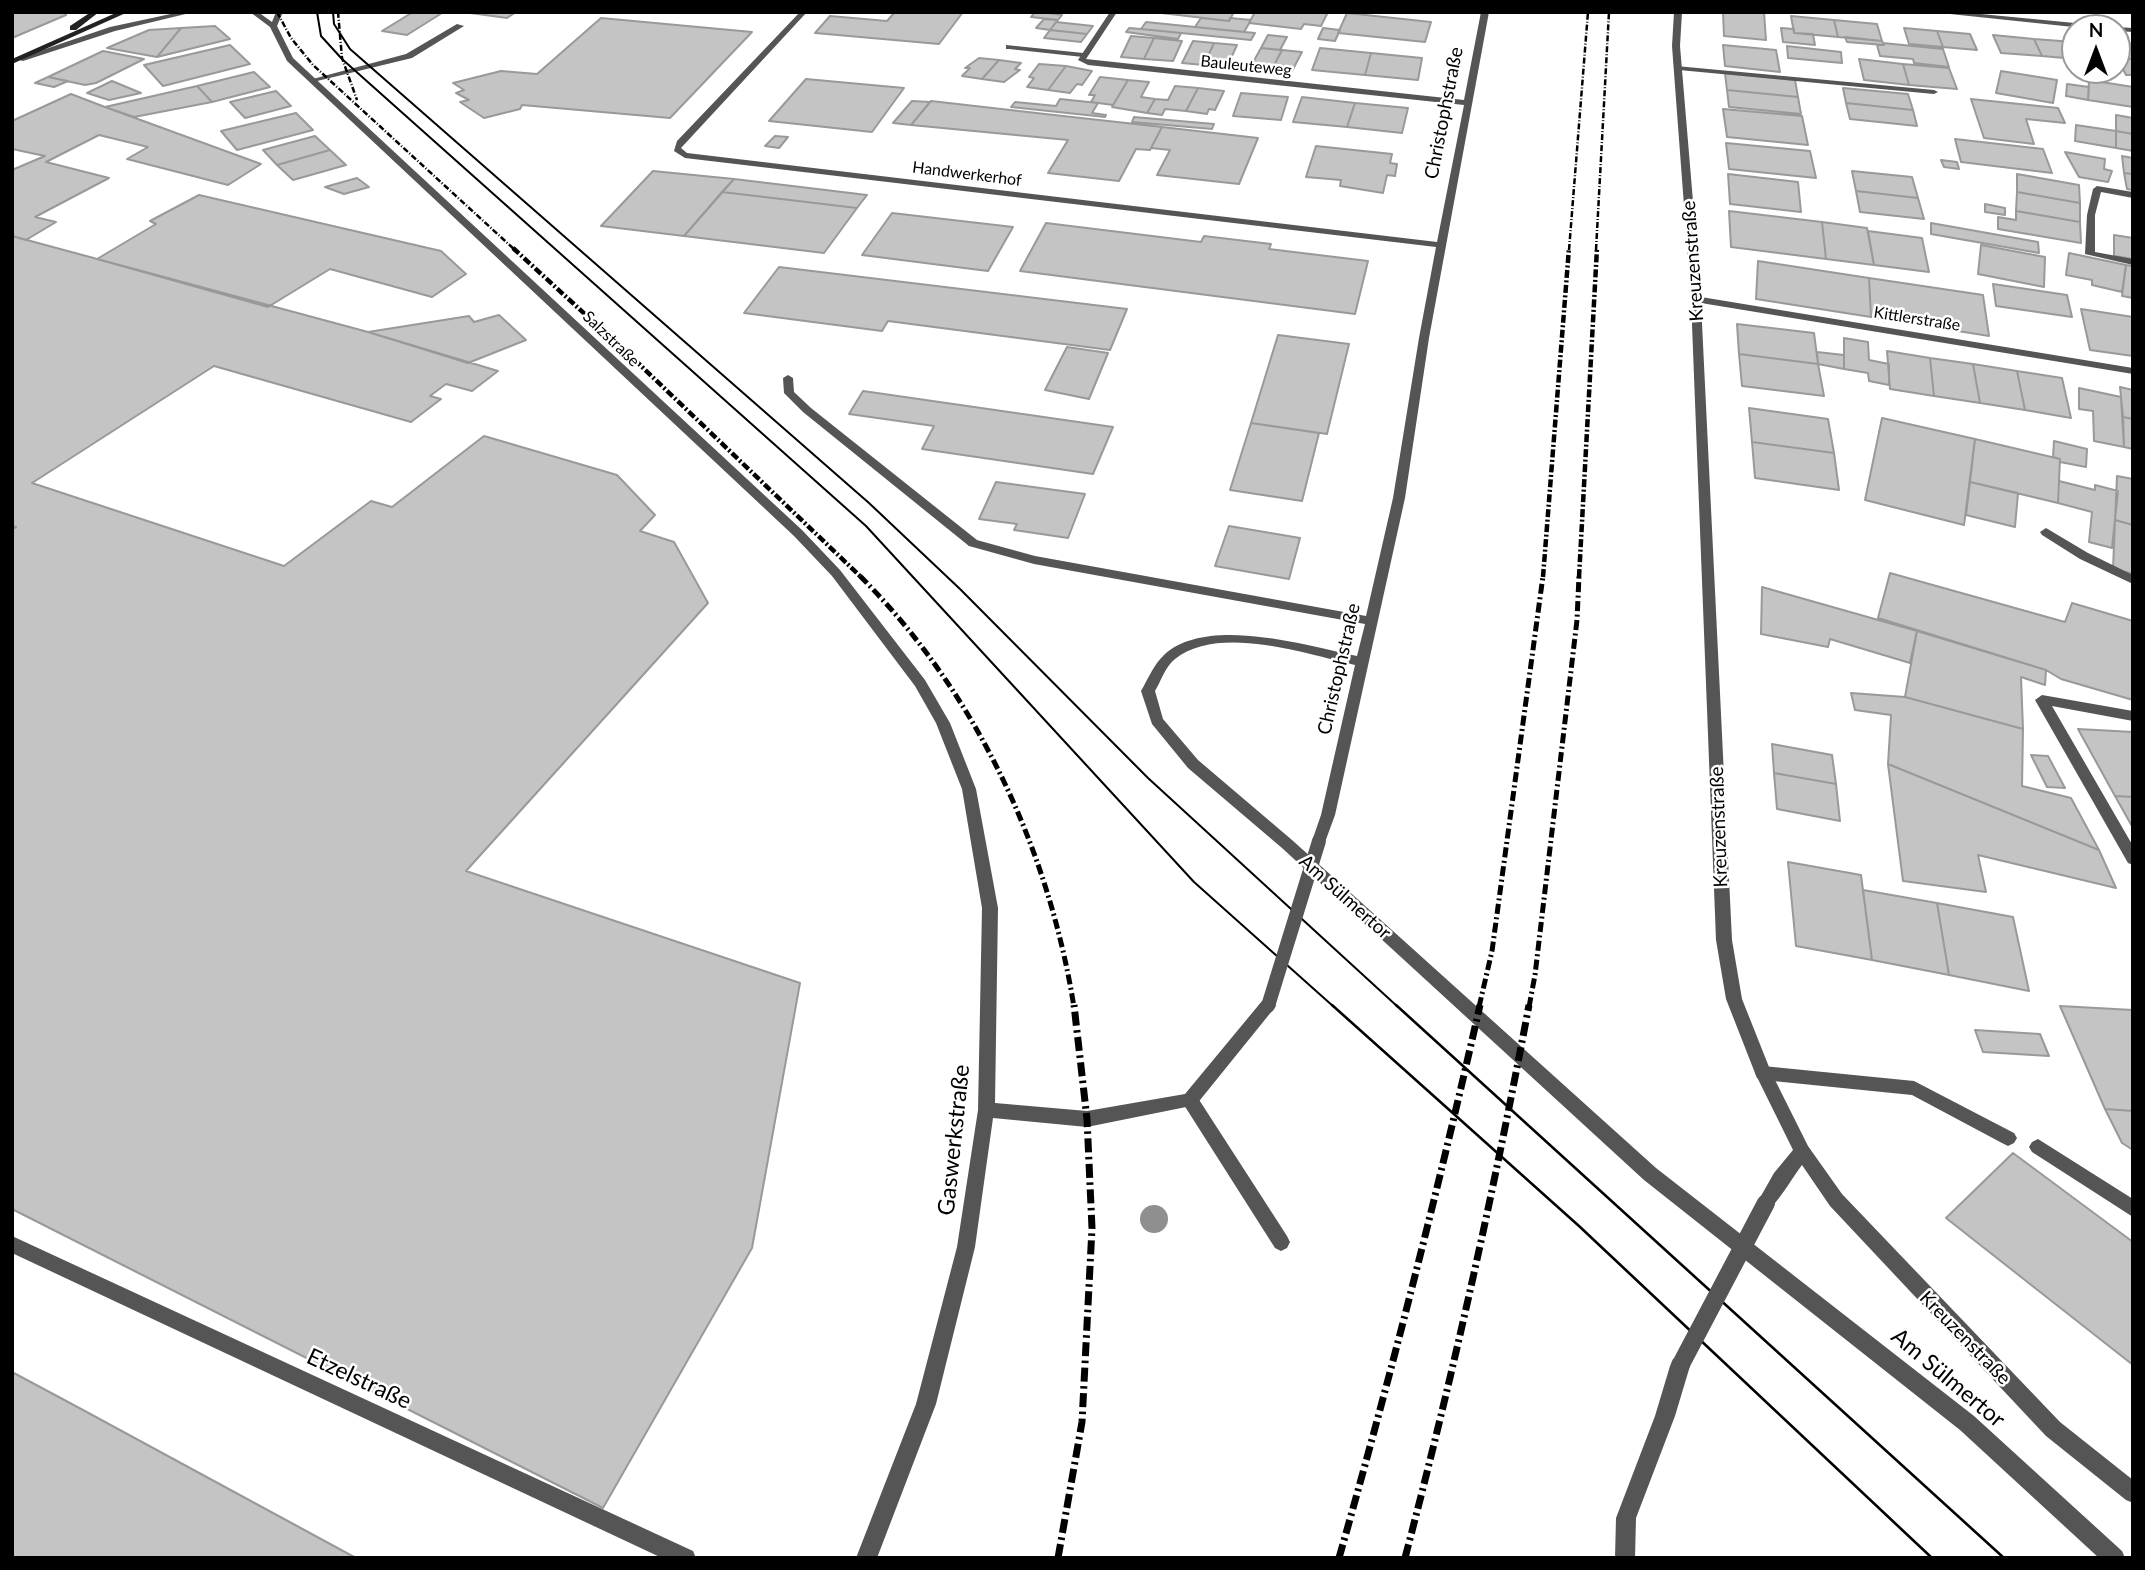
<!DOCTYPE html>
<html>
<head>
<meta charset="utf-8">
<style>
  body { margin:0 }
  #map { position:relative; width:2145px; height:1570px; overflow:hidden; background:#fff; font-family:Lato,sans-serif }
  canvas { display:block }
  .frame { position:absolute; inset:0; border:14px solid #000; pointer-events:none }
  .north { position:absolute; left:2061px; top:14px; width:70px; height:70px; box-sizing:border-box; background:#fff; border:2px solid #999; border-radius:50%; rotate:0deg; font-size:19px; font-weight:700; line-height:28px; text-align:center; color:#000 }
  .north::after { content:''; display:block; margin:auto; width:24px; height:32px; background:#000; clip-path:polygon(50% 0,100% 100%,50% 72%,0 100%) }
</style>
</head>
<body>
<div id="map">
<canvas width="2145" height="1570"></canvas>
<div class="frame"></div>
<div class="north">N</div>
</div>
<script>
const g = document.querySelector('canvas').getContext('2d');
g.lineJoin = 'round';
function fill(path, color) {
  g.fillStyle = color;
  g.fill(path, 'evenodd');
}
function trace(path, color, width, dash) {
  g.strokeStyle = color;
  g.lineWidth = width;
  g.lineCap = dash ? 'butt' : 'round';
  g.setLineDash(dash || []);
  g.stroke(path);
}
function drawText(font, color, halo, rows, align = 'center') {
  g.font = font + ' Lato,sans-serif';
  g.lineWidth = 5;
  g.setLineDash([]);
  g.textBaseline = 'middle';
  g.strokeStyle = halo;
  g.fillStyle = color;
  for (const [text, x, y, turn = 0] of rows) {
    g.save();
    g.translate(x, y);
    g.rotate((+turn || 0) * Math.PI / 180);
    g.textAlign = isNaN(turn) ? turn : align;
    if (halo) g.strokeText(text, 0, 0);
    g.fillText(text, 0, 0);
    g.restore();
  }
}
const building = new Path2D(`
  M12,12h54v3l-54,23z
  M413,12l29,1 -35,22 -25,-4z
  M463,12h53l-9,6z
  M895,12h68l-24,32 -124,-11 15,-17 57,5z
  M1035,12h7l20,3 -4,5 -27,-3z
  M1153,12h81l-5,9z
  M1255,12h73l-7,14 -17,-2 -3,5 -52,-6z
  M1723,12h41l2,28 -42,-4z
  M1347,13l84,9 -6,20 -87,-9z
  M1791,16l43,4 4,17 -44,-4z
  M601,18l151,14 -82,86 -148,-13 -2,4 -36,9 -24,-16 9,-2 -13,-7 8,-3 -11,-7 48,-12 36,3z
  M1201,18l28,3 1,-3 21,2 -7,12 -49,-5z
  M1044,19l14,1 -8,10 -14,-2z
  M1834,20l43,4 5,17 -44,-4z
  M1056,22l37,4 -6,8 -37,-4z
  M1146,22l49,5 60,6 -4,7 -110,-11z
  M215,26l15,13 -73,18 24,-29z
  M181,28l-24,29 -50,-9 42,-18z
  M1129,28l12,1 40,4 -3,6 -52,-7z
  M1323,28l17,2 -5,11 -17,-2z
  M1781,28l13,1v4l19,1 2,11 -32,-3z
  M1904,28l33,3 6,16 -34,-3z
  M1050,30l37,4 -6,8 -37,-4z
  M1937,31l33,3 7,16 -34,-3z
  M1268,35l19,2 -7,13 -19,-2z
  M1993,35l41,4 8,17 -41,-3z
  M1131,36l23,2 -10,21 -23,-2z
  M1845,37l37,4 2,4 -37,-3z
  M1154,38l28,3 -9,20 -29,-2z
  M2034,39l40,3 1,17 -33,-3z
  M1193,41l21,2 -10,22 -22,-2z
  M2117,42l16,2v15l-16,-1z
  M1214,43l23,2 -10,22 -23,-2z
  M1883,43l60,6 6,18 -35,-4 -1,-4 -33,-3 -3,-11h7z
  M230,45l20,19 -87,22 -19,-21z
  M1723,45l53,5 4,22 -55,-6z
  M1787,46l54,6 1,11 -54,-5z
  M1261,48l21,2 -10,19 -21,-3z
  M1320,48l51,5 -6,22 -53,-5z
  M1282,50l20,2 -10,19 -20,-2z
  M103,51l41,8 -48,24 -11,2 -37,-8z
  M1371,53l51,5 -4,22 -53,-5z
  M979,58l20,2 -17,19 -20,-3 8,-8h-5z
  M2117,58l16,1v16h-7z
  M1859,59l44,5 6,21 -45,-5z
  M999,60l22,3 -6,6 5,1 -16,12 -22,-3z
  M1039,64l27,2 -18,24 -21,-3 7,-9 -5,-1z
  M1903,64l46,4 8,21 -48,-4z
  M1066,66l26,5 -10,14 -5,-1 -7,9 -22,-3z
  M2001,71l56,9 -4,23 -57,-10z
  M254,72l16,15 -58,15 -15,-16z
  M1725,73l70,7 3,17 -71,-7z
  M48,77l20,4 -14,6 -19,-4z
  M1100,77l28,3 -15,25 -22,-3 4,-7h-6z
  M806,79l98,9 -32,44 -103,-11z
  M1128,80l21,2 -8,15 14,2 -8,14 -35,-6z
  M2089,80l44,7v20l-45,-7z
  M112,81l29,12 -32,7 -22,-7z
  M2067,84l22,3 -1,13 -22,-4z
  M197,86l15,16 -78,15 -29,-10z
  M1175,86l23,2 -12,23 -21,-2 -3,6 -15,-2 8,-14 13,1z
  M1198,88l26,3 -9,19 -6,-1 -2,5 -21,-3z
  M1843,88l65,6 5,16 -67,-7z
  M1727,90l71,7 3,17 -72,-7z
  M276,91l15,15 -46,12 -15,-16z
  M1241,93l47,4 -7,23 -48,-4z
  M71,94l34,13 156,57 -33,21 -101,-26 21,-12 -49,-12 -53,27 63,16 -74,39 21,5 -30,18 -14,-4v-66l33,-14 -33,-7v-28z
  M1302,97l53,6 -8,24 -54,-5z
  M1060,99l38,4 -6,10 14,2 -1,2 -94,-10 4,-5 41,4z
  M1971,99l87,9 7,15 -39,-4 8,25 -50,-6z
  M912,101l18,1 -19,23 -18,-2z
  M931,101l123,14 108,12 -12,23 -14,-1 -17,32 -71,-8 20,-33 -157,-15z
  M1355,103l53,5 -6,25 -55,-6z
  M1846,103l67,7 4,16 -67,-7z
  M1723,109l79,7 6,29 -81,-8z
  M296,113l17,17 -76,20 -16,-19z
  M2116,115l17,3v16l-17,-3z
  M1134,117l80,7 -2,5 -80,-7z
  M2076,125l40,6v17l-41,-7z
  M1162,127l96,11 -19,46 -82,-9 13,-25 -19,-2z
  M2116,131l17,3v17l-17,-3z
  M315,136l15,14 -53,15 -14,-15z
  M775,136l13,1 -9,11 -14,-2z
  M1955,139l88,10 9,24 -91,-11z
  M1726,143l84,8 6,27 -87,-9z
  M1316,146l76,8 -2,9 7,1 -2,12 -8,-1 -4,18 -43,-7 1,-6 -35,-3z
  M330,150l16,15 -53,15 -16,-15z
  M2065,152l40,7 -1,10 8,2 -4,11 -29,-5z
  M2122,156l11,2v16l-9,-1z
  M1941,160l16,2 2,7 -15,-2z
  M653,171l81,8 -50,57 -83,-10z
  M1852,171l60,6 6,21 -62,-7z
  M2124,173l9,1v16l-6,-1z
  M1728,174l70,8 3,30 -71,-8z
  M2017,174l62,11 1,18 -63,-11z
  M357,178l12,9 -25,7 -19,-7z
  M734,179l133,16 -10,13 -135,-16z
  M1856,191l62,7 6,21 -64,-7z
  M722,192l135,16 -33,45 -140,-17z
  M2017,192l63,11v19l-64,-11z
  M199,195l242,56 25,23 -34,23 -102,-28 -62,38 -171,-48 59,-35 -6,-3z
  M1985,204l20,4v7l-20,-3z
  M1729,211l93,11 4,37 -95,-12z
  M2016,211l64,11 1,21 -83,-14v-12l18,3z
  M892,213l121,14 -25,44 -126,-16z
  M1822,222l45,6 7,37 -48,-6z
  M1046,223l155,19 3,-6 67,8 -2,5 99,12 -13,53 -335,-43z
  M1931,223l107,19 1,11 -108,-19z
  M1868,231l54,7 7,34 -55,-7z
  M2114,235l19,3v21l-19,-3z
  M12,236l356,96 130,39 -26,20 -26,-7 -16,12 11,3 -30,23 -197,-56 -182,117 252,83 87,-65 21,6 92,-71 133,39 38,40 -15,16 34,11 34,61 -242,268 334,112 -48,265 -149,260 -591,-299v-679l4,-3 -4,-1z
  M1981,245l64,12 -1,30 -66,-13z
  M2069,253l57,12 -4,27 -30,-7v-5l-26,-5z
  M1758,261l111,17 2,39 -115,-18z
  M2126,265l7,1v32l-11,-2z
  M779,267l348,42 -17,41 -222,-29 -6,10 -138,-18z
  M1869,278l114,17 6,41 -118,-19z
  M1993,284l74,11 5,22 -76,-11z
  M2081,309l52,8v39l-43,-6z
  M499,315l27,25 -58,23 -100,-31 101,-16 5,6z
  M1737,324l77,9 4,31 -79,-10z
  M1278,335l71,9 -22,90 -76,-11z
  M1844,338l24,4 1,18 20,4v21l-20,-4 -1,-8 -24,-4z
  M1067,347l41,6 -19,46 -44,-9z
  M1887,351l43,7 4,38 -44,-7z
  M1817,352l27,3v14l-26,-5z
  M1739,354l79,10 6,32 -82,-10z
  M1930,358l43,6 7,39 -46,-7z
  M1973,364l44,7 8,39 -45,-7z
  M2017,371l45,7 9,40 -46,-8z
  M2120,387l13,3v29l-10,-2z
  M2079,388l42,9 3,50 -30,-6 -1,-30 -14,-2z
  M863,391l250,36 -20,47 -171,-25 12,-23 -85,-12z
  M1749,408l79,11 6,34 -82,-11z
  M2123,417l10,2v30l-9,-2z
  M1882,418l93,21 -11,86 -99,-25z
  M1251,423l68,10 -17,68 -72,-11z
  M1975,439l85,20 -2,44 -88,-21z
  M2054,441l33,8 -1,18 -26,-5v-3l-7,-2z
  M1752,442l82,11 5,37 -84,-12z
  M2117,476l16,3v46l-18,-5z
  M2059,481l36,9v-5l23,6 -6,57 -23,-6 3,-30 -34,-9z
  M996,482l89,12 -17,44 -54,-8 3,-6 -38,-5z
  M1970,482l48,11 -3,34 -49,-12z
  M2115,520l18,5v49l-20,-5z
  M1229,526l71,12 -11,41 -74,-13z
  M1890,573l175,49 7,-19 61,18v79l-72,-21 -15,-9 -168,-52z
  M1762,587l155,44 -7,32 -80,-24 -2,8 -67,-13z
  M1917,631l129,39 -1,15 -24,-8 2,52 -118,-32z
  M1851,693l54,4 118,32 -1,57 49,12 28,52 -211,-86 3,-49 -36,-5z
  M2078,729l55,3v65l-18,-1z
  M1772,744l60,11 4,29 -62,-11z
  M2031,755l17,1 17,32 -18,-1z
  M1888,764l211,86 17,38 -138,-33 8,37 -83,-11z
  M1774,773l62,11 4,37 -63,-12z
  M2115,796l18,1v31z
  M1788,862l73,13 11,85 -76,-14z
  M1863,890l74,13 12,72 -77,-15z
  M1937,903l76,14 16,74 -80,-16z
  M2060,1006l73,4v101l-28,-2z
  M1975,1030l65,4 9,22 -66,-4z
  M2105,1109l28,2v39l-11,-7z
  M2013,1153l120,89v123l-187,-147z
  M12,1372l71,38 273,148h-344z`);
fill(building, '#c4c4c4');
trace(building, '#999', 2);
fill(new Path2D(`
  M457,24l7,2 -52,32 -99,24 -4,-2 97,-26z
  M1006,45l77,8 4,2 -4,2 -74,-8h-3z
  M1676,66l258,24 4,2 -4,2 -255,-24h-3z
  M2097,186l36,6v6l-32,-6 -6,23v37l38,7v6l-48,-11 2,-39 6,-26z
  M788,375l5,3 1,14 17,16 166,132v6h-8l-166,-134 -19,-19 -1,-15z
  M2046,528l42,25 45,22v9l-53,-25 -38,-24 -2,-3z
  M2042,695l91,16v10l-81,-15 81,140v19l-5,-2 -93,-163z
  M1763,1066l151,15 100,52 3,5 -3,5 -6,3 -6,-3 -90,-48 -149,-15 -6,-2 -2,-5 2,-5z
  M1190,1093l6,2 91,141 3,6 -3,6 -6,3 -6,-3 -91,-143 -2,-5 2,-5z
  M2038,1139l95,60v18l-101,-65 -3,-5 3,-5z`), '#555');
fill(new Path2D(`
  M180,12h14l-79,19 -92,30 -7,-2 94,-32z
  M250,12h8l14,10 4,-10h7l-6,14 16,32 509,472 38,40 85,110 25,43 26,66 22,119 -3,195 92,8 98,-17 77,-93 6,-2 6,2 2,5 -80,99 -109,22 -94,-9 -18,129 -39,157 -59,154h-21l60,-154 41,-157 21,-137 4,-202 -20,-119 -26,-66 -21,-37 -83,-110 -38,-40 -507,-475 -17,-34z
  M800,12h7l-126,136 6,5 750,89 27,-137 -376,-40 -10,-5 32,-48h7l-31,47 378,41 17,-88h8l-60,326 -24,160 -70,317 -11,30h-10l-2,-4 9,-26 34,-150c-49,-11 -136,-41 -180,-6 -10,8 -14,22 -20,32l8,28 35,41 94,80 364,328 318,248 148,135 3,7h-26l-139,-128 -316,-250 -362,-332 -94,-80 -36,-44 -11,-33c7,-12 13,-27 23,-36 43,-40 143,-9 193,1l8,-32 -331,-60 -65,-18 -2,-3 6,-4 62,17 331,60 27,-118 26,-160 17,-91 -751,-89 -11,-7 3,-10z
  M1674,12h8l-2,34 21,251 432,71v6l-432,-71 31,637 10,59 29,73 37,74 34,48 218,228 73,58v23l-7,-3 -80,-64 -216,-230 -28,-41c-8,10 -27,43 -36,46l-6,-2 -3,-6 17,-30 19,-23 -38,-77 -29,-74 -10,-59 -25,-641 -19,-253z
  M1931,12h29l146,14 4,2h-27z
  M2117,27l16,1v4l-16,-1v-3h-3z
  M12,1236l681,315 3,7h-34l-650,-305z
  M1680,1356l7,3 3,7 -15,50 -39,102 -1,40h-20l1,-40 39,-102 15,-50 3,-7z`), '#555');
fill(new Path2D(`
  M91,12h8l-23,18h-6v-4z
  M118,12h10l-116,52v-5z`), '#222');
trace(new Path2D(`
  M317,12l4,24 21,23 524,467 328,356 140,125
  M333,12l1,12 16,25 519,454 91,86 188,189 250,229`), '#000', 2);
trace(new Path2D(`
  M1332,1005l247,221 353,332
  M1396,1005l608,553`), '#000', 2.5);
trace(new Path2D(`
  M277,12l14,26 22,27 202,185
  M338,12l4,46 15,42
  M1569,250l19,-238
  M1596,250l13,-238`), '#000', 2.5, [6, 2, 1, 2]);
trace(new Path2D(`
  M513,248l125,115 223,214
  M1543,577l26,-329
  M1579,577l18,-329`), '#000', 4.5, [8, 2.5, 2, 2.5]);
trace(new Path2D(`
  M860,576c115,115 188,270 214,431
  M1479,1007l13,-56 51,-375
  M1529,1007l6,-32 42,-355 2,-44`), '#000', 5, [10, 3.5, 2, 3.5]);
trace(new Path2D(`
  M1058,1558l24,-136 10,-194 -5,-109 -13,-114
  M1339,1558c52,-183 99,-367 141,-553
  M1405,1558c48,-183 89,-367 124,-553`), '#000', 7, [14, 4.5, 2.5, 4.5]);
trace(new Path2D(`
  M1268,1006l51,-165`), '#555', 14);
trace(new Path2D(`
  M1680,1366l86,-163`), '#555', 18);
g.fillStyle = '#8f8f8f';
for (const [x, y] of [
  [1154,1219]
]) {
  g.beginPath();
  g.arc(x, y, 14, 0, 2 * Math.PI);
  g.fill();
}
drawText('16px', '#000', '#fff', [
  ["Bauleuteweg",1246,66,6],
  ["Handwerkerhof",967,174,7],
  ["Kittlerstraße",1917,319,9],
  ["Salzstraße",611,339,44]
]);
drawText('19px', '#000', '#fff', [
  ["Christophstraße",1444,113,-79],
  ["Kreuzenstraße",1693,261,-94],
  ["Christophstraße",1339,669,-77],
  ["Kreuzenstraße",1719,827,-92],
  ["Am Sülmertor",1345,897,42],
  ["Kreuzenstraße",1965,1338,46]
]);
drawText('23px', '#000', '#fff', [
  ["Gaswerkstraße",954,1140,-84],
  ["Am Sülmertor",1948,1378,40],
  ["Etzelstraße",359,1379,25]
]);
</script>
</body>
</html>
